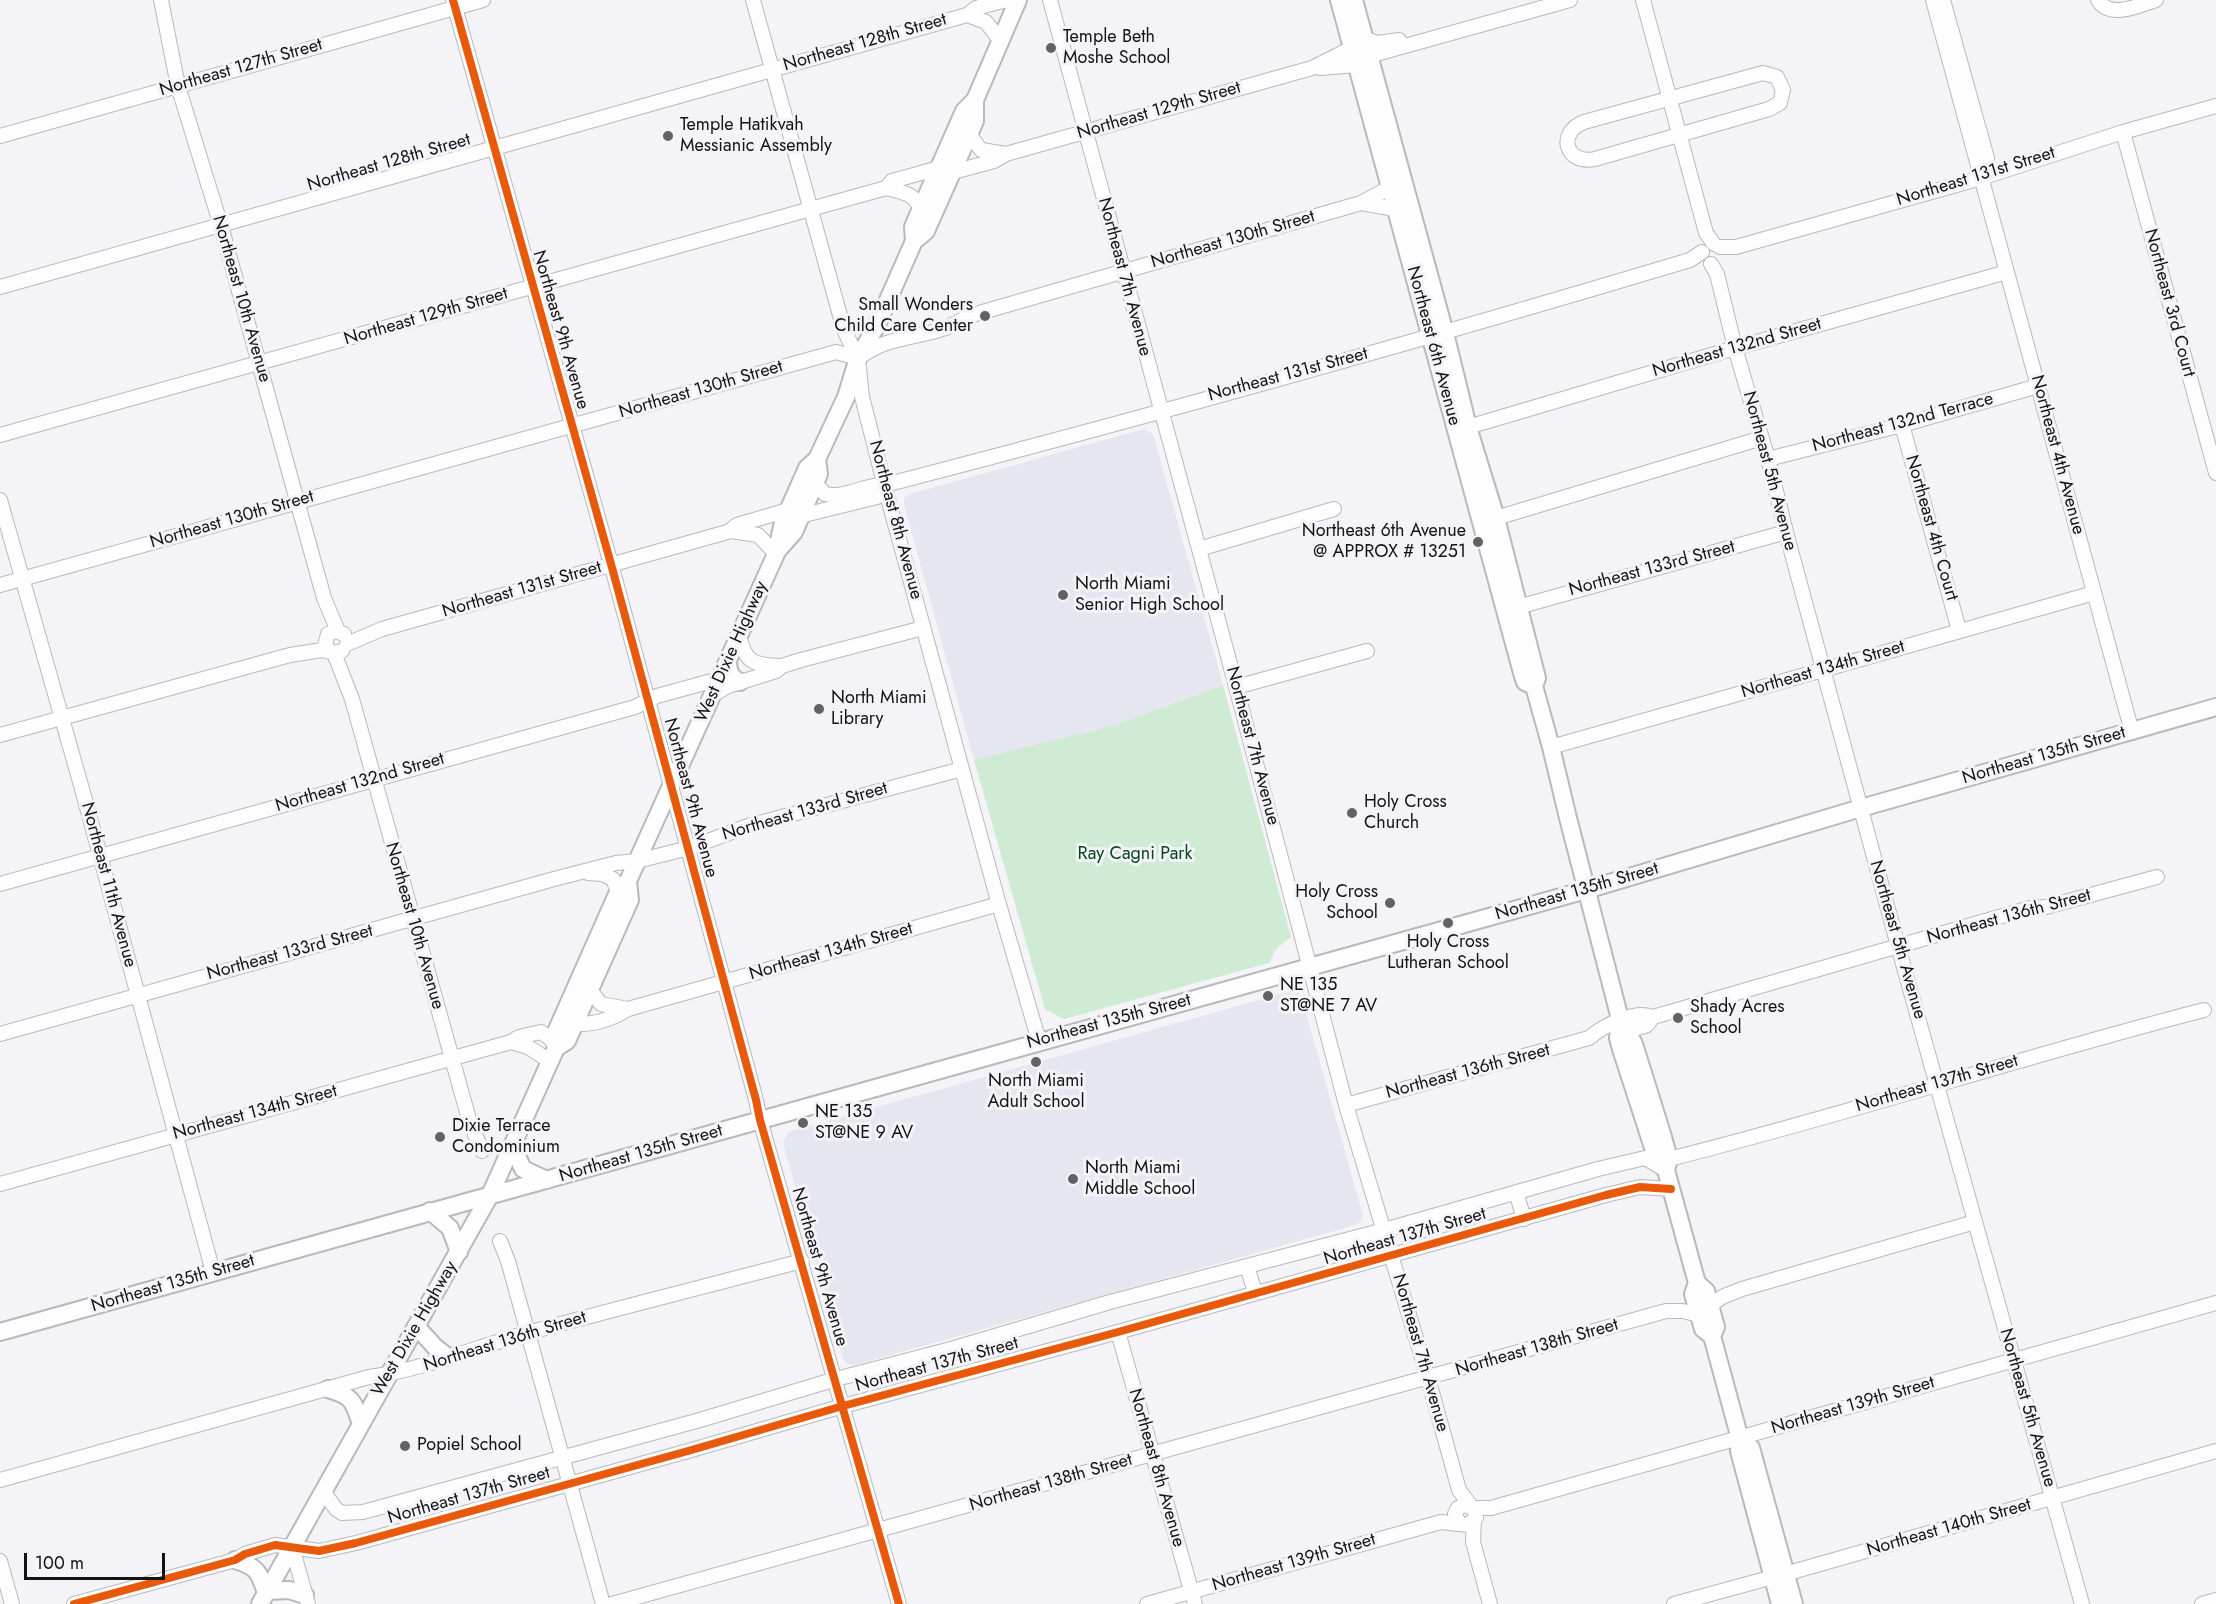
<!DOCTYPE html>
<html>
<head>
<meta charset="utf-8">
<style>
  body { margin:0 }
  #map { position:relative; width:2216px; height:1604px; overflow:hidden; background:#f4f4f8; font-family:Jost,sans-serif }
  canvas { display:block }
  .scale { position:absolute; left:24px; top:1553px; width:141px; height:27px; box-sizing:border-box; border:3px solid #131315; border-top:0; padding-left:8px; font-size:18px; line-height:21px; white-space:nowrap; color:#131315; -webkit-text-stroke:4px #f3f3f9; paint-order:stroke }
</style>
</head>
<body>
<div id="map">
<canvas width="2216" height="1604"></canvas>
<div class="scale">100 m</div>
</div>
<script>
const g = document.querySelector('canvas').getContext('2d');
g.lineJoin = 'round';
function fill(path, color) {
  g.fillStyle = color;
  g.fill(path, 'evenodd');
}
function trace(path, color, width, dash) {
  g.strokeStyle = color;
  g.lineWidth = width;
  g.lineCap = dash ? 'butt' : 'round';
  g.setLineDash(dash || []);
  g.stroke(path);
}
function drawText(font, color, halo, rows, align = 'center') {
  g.font = font + ' Jost,sans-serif';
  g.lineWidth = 6;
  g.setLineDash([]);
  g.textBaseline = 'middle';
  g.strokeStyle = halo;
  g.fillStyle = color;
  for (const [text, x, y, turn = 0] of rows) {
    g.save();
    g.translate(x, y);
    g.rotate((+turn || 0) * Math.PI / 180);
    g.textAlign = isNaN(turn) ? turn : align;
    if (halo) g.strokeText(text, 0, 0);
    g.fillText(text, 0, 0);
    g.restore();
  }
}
fill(new Path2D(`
  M1144,429l9,5 70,251 -108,40 -141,35 -70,-255v-7l6,-4z
  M1291,991l7,1 4,6 61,218 -2,5 -5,4 -501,140 -7,-1 -5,-4 -60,-217 5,-11z`), '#e5e6ef');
fill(new Path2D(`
  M1223,685l68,252 -15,12 -7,14 -205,56 -19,-10 -71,-249 141,-35z`), '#cfebd4');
const minor = new Path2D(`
  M161,0l17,86 43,140 103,372 14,33
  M453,0l158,564 145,536 4,20 139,484
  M753,0l91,330 14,28 4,39 27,105 109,399 41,140
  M1050,0l175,645 121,460 82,273 31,112 12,16
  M1643,0l63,233 8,11
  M1933,0l199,732
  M1943,0l44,158 -6,20
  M2098,0c12,20 41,5 58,0
  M967,15l19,7 14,18
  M1364,39l14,4 21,-3
  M1369,56l201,-56
  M1320,68l37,-3
  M1763,73l14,4 6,13 -3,13 -11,6 -174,50c-29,6 -39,-26 -11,-37z
  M2123,132l93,341
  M969,134l12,16 25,4
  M0,136l483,-136
  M953,172l41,-11 12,-7 306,-86 40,-20
  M886,188l6,-7 47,-13
  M1361,203l34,6
  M1720,247h16l245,-69 142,-46 93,-26
  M1711,264l6,10 18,74 33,111 18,73 112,414 184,658
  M0,287l967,-272 9,-7 31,-8
  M860,357c28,-21 54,-18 86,-29 9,-4 17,-9 26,-13l389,-112 28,-15
  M1902,425l57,205
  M1468,427l267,-79 272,-76
  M0,435l886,-247c17,5 28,4 35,22
  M1768,459l134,-34 136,-39
  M815,483l10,11c19,5 40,-10 60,-9 270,-70 538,-145 805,-225l12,-8
  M0,500l82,289 131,483
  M800,516l77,-19 8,-12
  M1496,518l266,-80
  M731,530l6,-5 51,-15
  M1199,549l135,-40
  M0,585l829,-231 7,-2 22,6
  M1518,607l268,-75
  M739,635c6,28 15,30 41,31
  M347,644l35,-15 349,-98 27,4 18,19
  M329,650l-4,-5 3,-11 7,-3 9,3
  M334,653l18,46 118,424 12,28
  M1236,687l131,-36
  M713,695l15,-9 48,-15 6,-5 19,-6 122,-32
  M0,735l290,-80 32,-5 12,3 8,-2
  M1551,747l543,-154
  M588,873l14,1 11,5 5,13
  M0,884l635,-177 22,-11 62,-17
  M590,990l11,14 27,5
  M575,1024c18,1 37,-5 53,-15l371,-105
  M1628,1031l19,-6 6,-8
  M0,1034l554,-155 62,-16 21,-2 52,-13 59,-22 214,-57
  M511,1042l17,5 22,14
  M1346,1105l243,-67c14,-12 46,-29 64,-21l377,-109 16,-1 111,-30
  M1669,1159c180,-45 356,-103 535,-149
  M0,1184l511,-142 8,-5 22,-5 10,7 5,9
  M1516,1192l8,27
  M500,1241l8,20 95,343
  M1247,1266l8,27
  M1710,1306l12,-9 20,-8 233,-67
  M1118,1332l77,272
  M0,1480l369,-103c55,-8 105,-29 158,-44 91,-25 183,-48 275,-72
  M323,1491l13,18 6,4 21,-1 337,-92 136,-41 115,-30 159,-47 274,-72 214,-61 47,-11 19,11
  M1474,1508h17l725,-205
  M1474,1521l-1,21 17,62
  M292,1547l16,57
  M0,1561l12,43
  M1785,1574l431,-123
  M74,1604l161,-44 10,-6 30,-9 44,6 37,-8 332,-92 155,-45 275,-74 488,-137 34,-8 31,2
  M612,1604l1054,-293h17l16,4
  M1147,1604l294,-82 27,3 8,-7 -2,-10 -10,-3 -6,3 -3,6 4,9
  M1674,1604l99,-27
  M2202,1604l14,-4`);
const major = new Path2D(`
  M1339,0l183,673 3,9 9,4
  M1354,0l91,333 23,94 28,91 41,160 -3,8 17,61 17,71 52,201 -2,19 3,11 36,111 9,10 31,113 -4,11 10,35 9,7
  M914,241l-1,-14 2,-5 49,-111 11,-11 43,-100
  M778,550l16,-18 25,-58 -2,-15
  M728,660c0,10 2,18 12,22
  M1620,1019l14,25 29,93 6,22 -3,11
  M556,1048l11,-7 63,-141 -2,-19
  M512,1145l11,24 24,11
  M430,1211l20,17 9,24
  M1697,1283l9,8 10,36 -4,9 28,103 -1,12 41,153
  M416,1326l19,21 13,10
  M0,1332l1586,-442 275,-82 355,-101
  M328,1389c25,7 25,12 33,35
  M1740,1439l11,9 43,156
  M235,1560c23,7 24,12 31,33
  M267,1591l22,-1 16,5
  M260,1604l230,-409 66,-147 -1,-14 63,-142 10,-11 148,-327 7,-32 24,-54 10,-9 29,-62 12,-39 19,-33 37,-84 12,-10 49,-110v-21`);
trace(minor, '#b9b9bb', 16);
trace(major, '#b9b9bb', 20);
trace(minor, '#fdfdfe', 14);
trace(major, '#fdfdfe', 16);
trace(new Path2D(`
  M453,0l158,564 145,536 4,20 139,484
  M74,1604l161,-44 10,-6 30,-9 44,6 37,-8 332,-92 155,-45 275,-74 488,-137 34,-8 31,2`), '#e8590c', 8);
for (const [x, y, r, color] of [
  [1051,48,6,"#626264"],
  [668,136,6,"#626264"],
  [985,316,6,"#626264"],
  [1478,542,6,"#626264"],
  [1063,595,6,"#626264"],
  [819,709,6,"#626264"],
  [1352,813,6,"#626264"],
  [1390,903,6,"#626264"],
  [1448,923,6,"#626264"],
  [1268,996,6,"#626264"],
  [1678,1018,6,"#626264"],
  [1036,1062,6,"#626264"],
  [803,1123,6,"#626264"],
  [440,1137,6,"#626264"],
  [1073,1179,6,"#626264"],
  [405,1446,6,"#626264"]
]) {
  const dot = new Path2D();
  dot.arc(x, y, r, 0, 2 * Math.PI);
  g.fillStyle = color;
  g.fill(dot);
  trace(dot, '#f3f3f9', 2);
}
drawText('18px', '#131315', '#f3f3f9', [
  ["Temple Beth",1063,38],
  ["Moshe School",1063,59],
  ["Temple Hatikvah",680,126],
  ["Messianic Assembly",680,147],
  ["Small Wonders",973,306,"right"],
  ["Child Care Center",973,327,"right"],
  ["Northeast 6th Avenue",1466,532,"right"],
  ["@ APPROX # 13251",1466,553,"right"],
  ["North Miami",1075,585],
  ["Senior High School",1075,606],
  ["North Miami",831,699],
  ["Library",831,720],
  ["Holy Cross",1364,803],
  ["Church",1364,824],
  ["Holy Cross",1378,893,"right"],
  ["School",1378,914,"right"],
  ["Holy Cross",1448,943,"center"],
  ["Lutheran School",1448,964,"center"],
  ["NE 135",1280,986],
  ["ST@NE 7 AV",1280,1007],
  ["Shady Acres",1690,1008],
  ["School",1690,1029],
  ["North Miami",1036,1082,"center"],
  ["Adult School",1036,1103,"center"],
  ["NE 135",815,1113],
  ["ST@NE 9 AV",815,1134],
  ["Dixie Terrace",452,1127],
  ["Condominium",452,1148],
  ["North Miami",1085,1169],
  ["Middle School",1085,1190],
  ["Popiel School",417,1446]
], 'left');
drawText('18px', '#131315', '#f3f3f9', [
  ["Northeast 128th Street",865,43,-16],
  ["Northeast 127th Street",241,68,-16],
  ["Northeast 129th Street",1159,111,-16],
  ["Northeast 128th Street",389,163,-16],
  ["Northeast 131st Street",1976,177,-17],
  ["Northeast 130th Street",1233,240,-16],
  ["Northeast 7th Avenue",1124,277,75],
  ["Northeast 10th Avenue",241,299,74],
  ["Northeast 3rd Court",2169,303,75],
  ["Northeast 129th Street",426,317,-16],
  ["Northeast 9th Avenue",560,330,74],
  ["Northeast 6th Avenue",1433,346,75],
  ["Northeast 132nd Street",1737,348,-16],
  ["Northeast 131st Street",1288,375,-15],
  ["Northeast 130th Street",701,390,-16],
  ["Northeast 132nd Terrace",1903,423,-15],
  ["Northeast 4th Avenue",2057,455,75],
  ["Northeast 5th Avenue",1769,471,75],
  ["Northeast 130th Street",232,520,-16],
  ["Northeast 8th Avenue",895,520,75],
  ["Northeast 4th Court",1931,528,74],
  ["Northeast 133rd Street",1652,569,-15],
  ["Northeast 131st Street",522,590,-16],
  ["West Dixie Highway",732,652,-66],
  ["Northeast 134th Street",1823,670,-16],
  ["Northeast 7th Avenue",1252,746,75],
  ["Northeast 135th Street",2044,756,-16],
  ["Northeast 132nd Street",360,783,-16],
  ["Northeast 9th Avenue",690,798,75],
  ["Northeast 133rd Street",805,812,-16],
  ["Northeast 11th Avenue",108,885,75],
  ["Northeast 135th Street",1577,892,-16],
  ["Northeast 136th Street",2009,917,-15],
  ["Northeast 10th Avenue",414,926,74],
  ["Northeast 5th Avenue",1897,940,74],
  ["Northeast 134th Street",831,952,-16],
  ["Northeast 133rd Street",290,953,-15],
  ["Northeast 135th Street",1109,1022,-15],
  ["Northeast 136th Street",1468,1072,-15],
  ["Northeast 137th Street",1937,1084,-16],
  ["Northeast 134th Street",255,1113,-15],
  ["Northeast 135th Street",641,1154,-16],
  ["Northeast 137th Street",1405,1237,-16],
  ["Northeast 9th Avenue",819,1267,74],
  ["Northeast 135th Street",173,1284,-16],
  ["West Dixie Highway",415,1329,-60],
  ["Northeast 136th Street",505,1342,-17],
  ["Northeast 138th Street",1537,1348,-16],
  ["Northeast 7th Avenue",1420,1353,74],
  ["Northeast 137th Street",937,1365,-15],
  ["Northeast 139th Street",1853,1406,-16],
  ["Northeast 5th Avenue",2027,1408,74],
  ["Northeast 8th Avenue",1156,1468,74],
  ["Northeast 138th Street",1051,1483,-16],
  ["Northeast 137th Street",469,1496,-16],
  ["Northeast 140th Street",1949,1528,-16],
  ["Northeast 139th Street",1294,1563,-16]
]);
drawText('18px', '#004816', '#f3f3f9', [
  ["Ray Cagni Park",1135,855]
]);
</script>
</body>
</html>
